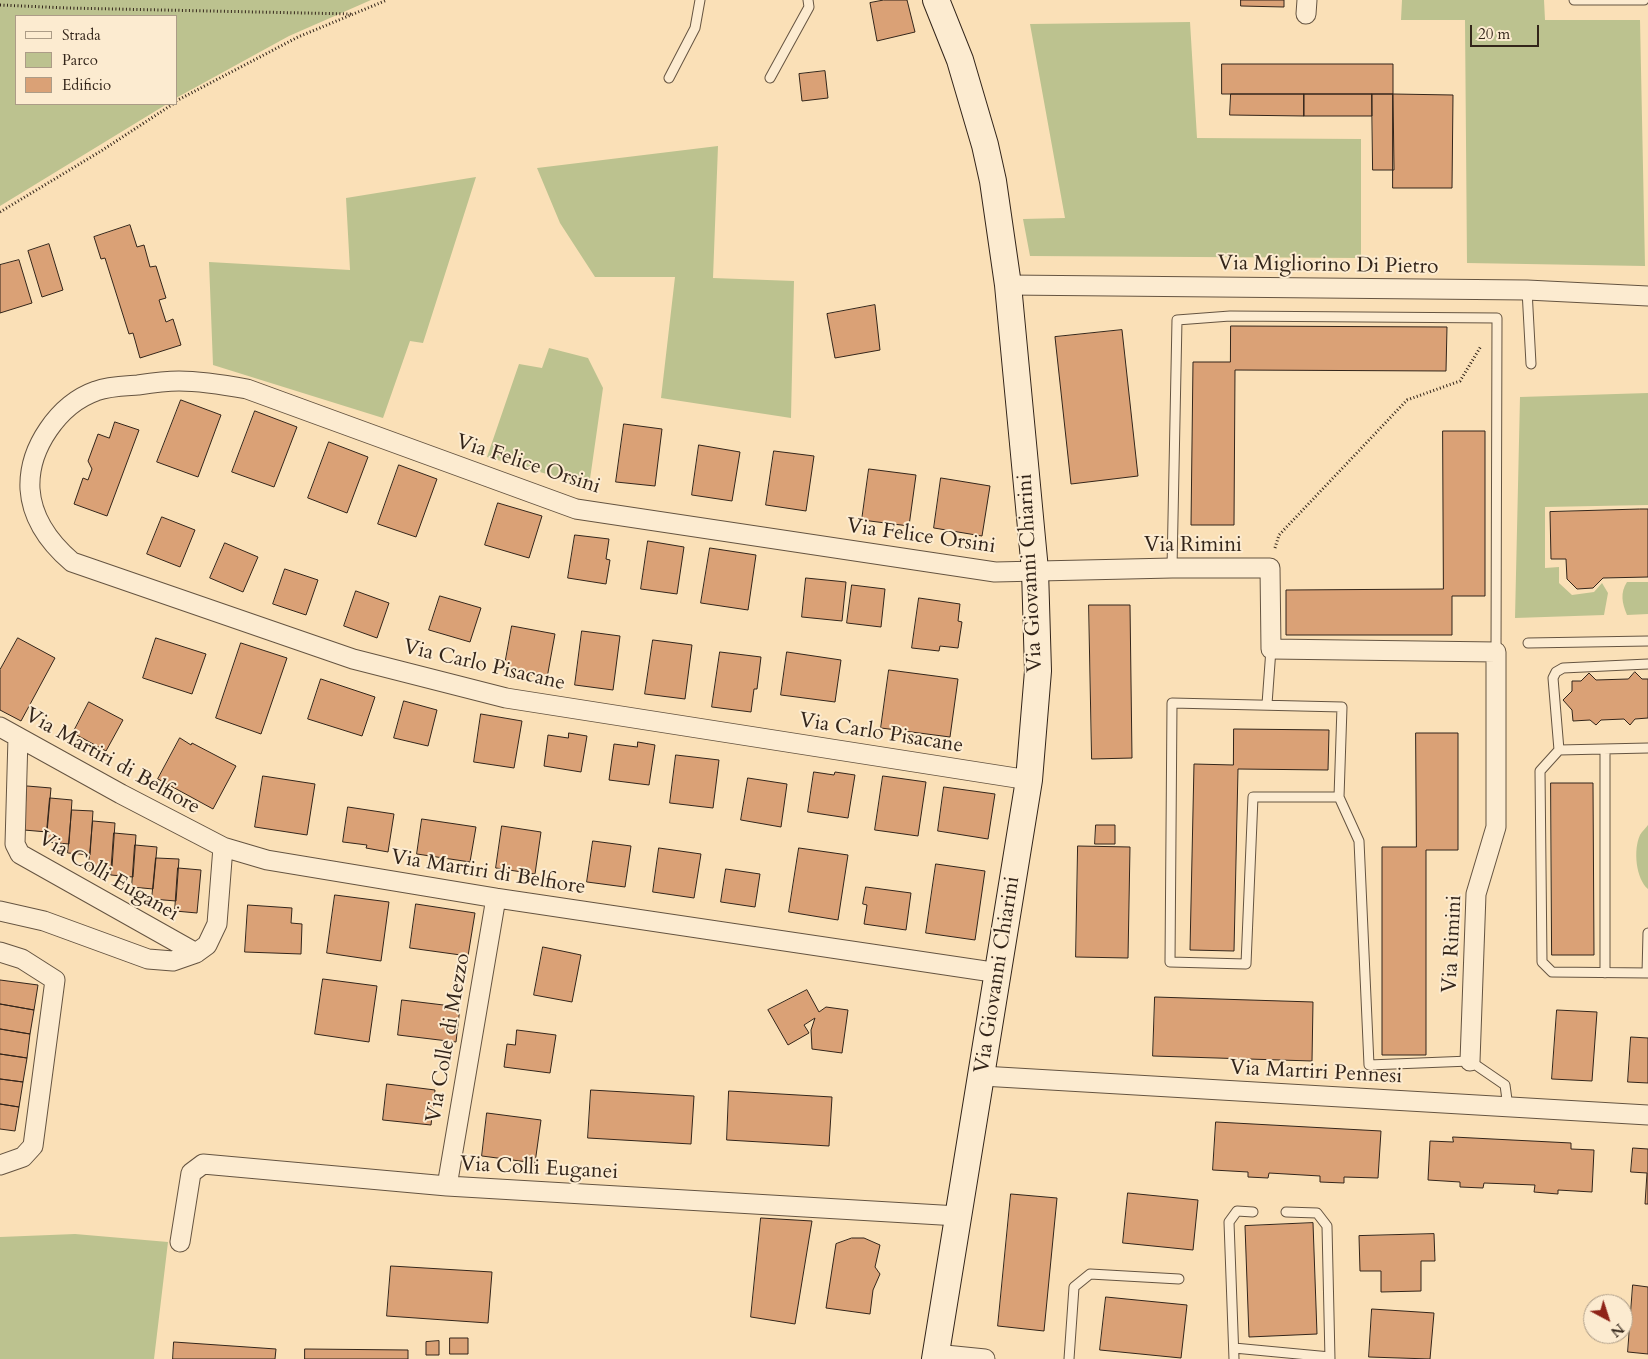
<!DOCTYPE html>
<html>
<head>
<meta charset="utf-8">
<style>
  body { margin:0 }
  #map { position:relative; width:1648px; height:1359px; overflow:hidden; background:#fae0b7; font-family:Cardo,serif }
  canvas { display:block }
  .legend { position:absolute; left:15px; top:15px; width:162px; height:90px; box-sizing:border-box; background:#fcebd0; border:1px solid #ac9c87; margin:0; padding:6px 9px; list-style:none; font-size:15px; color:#33251a }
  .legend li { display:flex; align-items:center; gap:10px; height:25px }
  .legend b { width:25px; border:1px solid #ac9c87 }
  .north { position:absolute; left:1583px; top:1294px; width:50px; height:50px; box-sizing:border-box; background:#fcebd0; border:1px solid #ac9c87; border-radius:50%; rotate:140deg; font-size:14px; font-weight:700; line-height:20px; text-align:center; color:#33251a }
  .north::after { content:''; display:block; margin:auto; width:18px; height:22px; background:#8f2418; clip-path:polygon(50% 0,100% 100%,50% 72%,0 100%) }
  .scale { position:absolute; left:1470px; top:25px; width:69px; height:22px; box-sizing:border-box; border:2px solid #33251a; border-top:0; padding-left:6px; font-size:15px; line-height:18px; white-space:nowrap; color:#33251a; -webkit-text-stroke:4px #fcebd0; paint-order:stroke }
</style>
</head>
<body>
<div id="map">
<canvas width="1648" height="1359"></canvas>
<ul class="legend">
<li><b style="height:6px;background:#fcebd0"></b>Strada</li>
<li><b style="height:14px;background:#bcc28f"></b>Parco</li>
<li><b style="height:14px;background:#daa176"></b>Edificio</li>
</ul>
<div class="north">N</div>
<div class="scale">20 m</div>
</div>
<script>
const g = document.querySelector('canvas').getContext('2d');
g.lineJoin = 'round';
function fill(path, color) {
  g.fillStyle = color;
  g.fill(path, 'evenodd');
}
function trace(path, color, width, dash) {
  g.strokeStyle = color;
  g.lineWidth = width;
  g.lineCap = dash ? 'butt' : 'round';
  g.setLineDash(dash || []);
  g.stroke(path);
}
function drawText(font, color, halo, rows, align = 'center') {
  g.font = font + ' Cardo,serif';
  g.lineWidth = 4;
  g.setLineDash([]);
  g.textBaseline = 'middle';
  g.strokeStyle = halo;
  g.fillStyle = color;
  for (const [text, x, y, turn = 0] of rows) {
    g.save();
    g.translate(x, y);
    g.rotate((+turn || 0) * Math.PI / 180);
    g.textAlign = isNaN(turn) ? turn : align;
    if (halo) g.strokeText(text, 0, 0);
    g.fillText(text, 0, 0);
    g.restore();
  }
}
fill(new Path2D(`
  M0,0h371l-82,36 -113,62v-82h-160v88h151l-167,102z
  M1402,0h142l1,20h95l5,246 -178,-3 -2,-243h-64z
  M1190,22l7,116 164,1v119l-331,-2 -7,-37 42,-1 -35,-194z
  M718,146l-5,132 81,3 -3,137 -130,-20 14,-121h-80l-35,-54 -23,-55z
  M476,177l-53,166 -13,-2 -27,77 -170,-53 -4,-103 141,8 -4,-72z
  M549,348l39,10 15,30 -14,98 -102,-29 32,-93 23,4z
  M1648,393v112l-103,2v61l14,-1v16l13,12 22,-3 8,-9 6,10 -4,22 -89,3 5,-221z
  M1627,582h21v32l-21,1c-5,-12 -7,-22 0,-33z
  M1648,825v64c-12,-10 -15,-39 -8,-54 2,-4 6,-7 8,-10z
  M75,1234l93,8 -14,117h-154v-122z`), '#bcc28f');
const building = new Path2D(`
  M884,0h23l8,32 -38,9 -7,-38z
  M1241,0h43v7l-43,-1z
  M1222,64h171v30h-171z
  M825,71l3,27 -26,3 -3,-27z
  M1231,94h73v22l-74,-1z
  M1304,94h68v22h-68z
  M1372,94h21l1,76h-21z
  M1393,94l60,1 -1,93h-59z
  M130,225l7,22 7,-2 6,22 6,-1 10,32 -7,2 7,22 7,-3 8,26 -41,13 -7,-25 -4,1 -24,-76 -4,1 -7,-22z
  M49,244l14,46 -21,7 -14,-46z
  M19,260l13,43 -32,10v-48z
  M875,305l5,45 -45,8 -8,-44z
  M1231,326l216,1 -1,44 -211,-1 -1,155h-43l2,-163h37z
  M1122,330l16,146 -67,8 -16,-147z
  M181,400l40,15 -23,62 -41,-15z
  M255,411l42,16 -23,60 -42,-15z
  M115,422l24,8 -32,86 -33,-12 9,-26 5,2 4,-11 -4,-8 10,-27 11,4z
  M624,424l38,5 -7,57 -39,-4z
  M1443,431h42v165h-33v39h-166v-45l157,-1z
  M329,442l39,15 -21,56 -39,-15z
  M699,445l41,7 -8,49 -40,-6z
  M774,451l40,5 -8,55 -40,-6z
  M399,465l38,14 -21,58 -38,-13z
  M869,469l47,6 -7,51 -47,-6z
  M941,478l49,8 -8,50 -48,-8z
  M498,503l44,13 -13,42 -44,-13z
  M1640,509h8v68l-45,1 -10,10 -16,1 -10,-10 -1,-20h-15l-1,-47z
  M162,517l33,13 -15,37 -33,-13z
  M575,535l34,4 -3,20 4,1 -4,24 -38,-6z
  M648,541l36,6 -7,47 -36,-5z
  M225,543l33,14 -15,35 -33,-14z
  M710,548l46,7 -8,55 -47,-7z
  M285,569l33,11 -12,35 -33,-11z
  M806,578l40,4 -4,39 -40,-4z
  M852,585l33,4 -4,38 -34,-4z
  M356,591l33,12 -12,35 -33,-12z
  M440,596l41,12 -11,34 -41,-12z
  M919,598l41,6 -2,17 4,1 -4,26 -18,-2 -1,5 -27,-3z
  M1089,605h41l2,153 -40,1z
  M512,626l43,8 -8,44 -43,-8z
  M582,631l38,5 -7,54 -38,-5z
  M18,638l37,20 -34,63 -21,-11v-40z
  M156,638l50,16 -14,40 -49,-16z
  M653,640l39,5 -7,54 -40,-5z
  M241,643l46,15 -26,76 -45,-16z
  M720,652l41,5 -4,32h-3l-3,23 -39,-5z
  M787,652l54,8 -6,42 -54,-7z
  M889,670l69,9 -8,58 -69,-9z
  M1635,672l7,7h6v39l-13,1 -5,6 -6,-6 -23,1 -5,5 -6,-5 -17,1 -1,-11 -9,-10 9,-9v-10h9l8,-8 7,7 32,-1z
  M321,679l54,18 -13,39 -54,-17z
  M404,701l33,9 -9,36 -34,-8z
  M89,702l34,18 -17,31 -33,-18z
  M481,714l41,7 -8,47 -40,-6z
  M1234,729l95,1 -1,40 -90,-1 -4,182 -44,-1 4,-186 39,1z
  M569,733l18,3 -6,36 -37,-6 4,-31 20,3z
  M1416,733h42v117h-32v205h-44v-208h34z
  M180,738l11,7 1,-2 44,23 -23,43 -55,-30z
  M638,742l17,3 -6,40 -40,-5 5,-36 23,3z
  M676,755l43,5 -6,48 -43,-5z
  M814,772l20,3 1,-3 20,3 -7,43 -40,-6z
  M263,776l52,8 -8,51 -52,-8z
  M883,776l43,6 -8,54 -43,-6z
  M748,778l39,6 -6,43 -40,-7z
  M1551,783h42l1,172h-42z
  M27,786l24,2 -4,44 -23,-2z
  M944,787l51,7 -7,45 -50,-8z
  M50,798l22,2 -3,44 -23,-2z
  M348,807l46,7 -6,38 -22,-4 1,-3 -24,-3z
  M72,810l21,1 -3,44 -22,-2z
  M422,819l54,8 -6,35 -53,-8z
  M93,821l22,2 -3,44 -23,-2z
  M1096,825h19v19h-20z
  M502,826l39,6 -6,42 -39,-6z
  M114,833l22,2 -3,42 -22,-2z
  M593,841l38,5 -6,41 -38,-5z
  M135,845l22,2 -4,42 -21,-2z
  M1078,846l52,1 -2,111 -52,-1z
  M659,848l42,6 -7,44 -41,-6z
  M799,848l49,7 -10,65 -49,-8z
  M156,858l23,1 -3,42 -24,-2z
  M936,864l49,7 -10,69 -49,-7z
  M178,868l23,2 -4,43 -22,-2z
  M726,869l34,5 -5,33 -34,-5z
  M866,887l45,6 -5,37 -42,-6 3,-19 -4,-1z
  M335,895l54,7 -8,59 -54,-8z
  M416,904l59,9 -7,43 -58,-8z
  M248,905l44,3 -1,15 11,1 -1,30 -56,-2z
  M543,947l38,8 -9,47 -38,-7z
  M323,979l54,7 -8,56 -54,-8z
  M0,980l38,5 -4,25 -34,-6z
  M807,990l12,22 7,-5 22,3 -6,43 -30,-4 -1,-19 4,-12 -11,7 5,8 -21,12 -20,-35z
  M1155,997l158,5 -1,59 -159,-5z
  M402,1000l58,7 -4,35 -58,-7z
  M0,1004l34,6 -4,24 -30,-5z
  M1557,1010l40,2 -5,69 -40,-2z
  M0,1029l30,5 -3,24 -27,-4z
  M517,1030l39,5 -6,38 -46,-6 3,-23 8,1z
  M1631,1037l17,1v45l-20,-1z
  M0,1054l27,4 -4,24 -23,-3z
  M0,1079l23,3 -4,25 -19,-3z
  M387,1084l48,6 -4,35 -48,-5z
  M591,1090l103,6 -3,48 -103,-6z
  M729,1091l103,6 -3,49 -102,-6z
  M0,1104l19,3 -4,24 -15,-2z
  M487,1113l54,7 -6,43 -53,-7z
  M1216,1122l165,9 -3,47 -34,-1v6l-24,-1v-6l-51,-3 -1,5 -20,-1v-5l-35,-2z
  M1453,1137l118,6v6l23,1 -2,42 -34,-2v4l-24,-2 1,-7 -51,-2 -1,5 -23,-1v-5l-32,-2 2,-39 23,1z
  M1633,1148l15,1v55h-3l2,-31 -16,-1z
  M1128,1193l70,7 -5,50 -70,-7z
  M1011,1194l46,4 -13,133 -46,-5z
  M761,1218l51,3 -17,103 -44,-7z
  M1313,1223l4,111 -68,3 -4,-111z
  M1434,1234l1,27h-14v30l-40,1v-21h-21l-1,-35z
  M852,1238h12l16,7 -5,22 5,7 -7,16 -3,24 -44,-6 10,-64z
  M391,1266l101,6 -4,51 -101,-7z
  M1633,1285l15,2v67l-20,-2z
  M1106,1297l81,8 -6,53 -81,-8z
  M1372,1309l62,4 -4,46 -61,-2z
  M450,1338h18v16h-18z
  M439,1341v14h-13v-13z
  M174,1342l102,7 -1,10h-102z
  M305,1349l103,1v9h-103z`);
fill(building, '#daa176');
trace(building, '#33251a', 1);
const service = new Path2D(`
  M1574,0h70
  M669,78l26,-50 5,-28
  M770,78l39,-71 -1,-7
  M1527,290l4,74
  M1172,568l5,-248 53,-4 267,2 -1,334
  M1528,643l120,-2
  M1648,664l-85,4 -7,4 -3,6 6,72 -19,21 2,191 10,10 96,1
  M1172,703l170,4 -3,90h-86l-7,167 -76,-2z
  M1267,704l4,-55
  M1559,750l89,-2
  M1339,797l20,44 10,224 101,-4 35,24 3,22
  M1605,973v-224
  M1647,973l1,-40
  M1286,1212l31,1 10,13 3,133
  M1234,1348l96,9
  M1069,1359l5,-72 16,-13 89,5
  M1234,1359l-5,-137 8,-11 16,1`);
const minor = new Path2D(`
  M1306,14l1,-14
  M1008,285l519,5 121,6
  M0,727l121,67 102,53 44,13 229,38 503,75
  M18,737l-3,107 5,10 176,99
  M1029,780l-523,-82 -153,-39 -281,-97c-21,-18 -40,-43 -42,-73 -2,-41 29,-85 66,-98 13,-5 28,-5 42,-6 13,-2 27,-4 41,-4 23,0 46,4 68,8l329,120 419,63 177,-4h98l1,81 225,3v175l-20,67 -6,167
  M0,911l44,10 104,38 25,2 23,-8 11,-8 10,-21 6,-77
  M0,952l22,7 33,21 -22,166 -10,11 -23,8
  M982,1076l666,39
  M447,1186l49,-288
  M180,1242l11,-69 12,-9 244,22 511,30
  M935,1354l50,5`);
const secondary = new Path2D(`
  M935,1359l94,-579 9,-109 -3,-101 -27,-285 -15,-104 -8,-36 -25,-85 -24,-60`);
trace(service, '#655441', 11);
trace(minor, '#655441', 21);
trace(secondary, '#33251a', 28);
trace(new Path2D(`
  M0,5l67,3 285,6
  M176,101l122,-64 89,-37
  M0,212l101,-61 72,-47
  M1275,548l4,-13 128,-135 53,-19 21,-35`), '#33251a', 3, [1, 2.5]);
trace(service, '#fcebd0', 9);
trace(minor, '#fcebd0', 19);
trace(secondary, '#fcebd0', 26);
drawText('21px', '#33251a', '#fcebd0', [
  ["Via Migliorino Di Pietro",1328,266,1],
  ["Via Felice Orsini",528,465,18],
  ["Via Felice Orsini",921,537,8],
  ["Via Rimini",1193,546],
  ["Via Giovanni Chiarini",1031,573,-93],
  ["Via Carlo Pisacane",484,666,13],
  ["Via Carlo Pisacane",881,734,9],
  ["Via Martiri di Belfiore",112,762,29],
  ["Via Martiri di Belfiore",488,873,9],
  ["Via Colli Euganei",108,877,30],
  ["Via Rimini",1453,944,-87],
  ["Via Giovanni Chiarini",998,975,-81],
  ["Via Colle di Mezzo",449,1038,-80],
  ["Via Martiri Pennesi",1316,1073,3],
  ["Via Colli Euganei",539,1169,3]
]);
</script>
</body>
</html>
